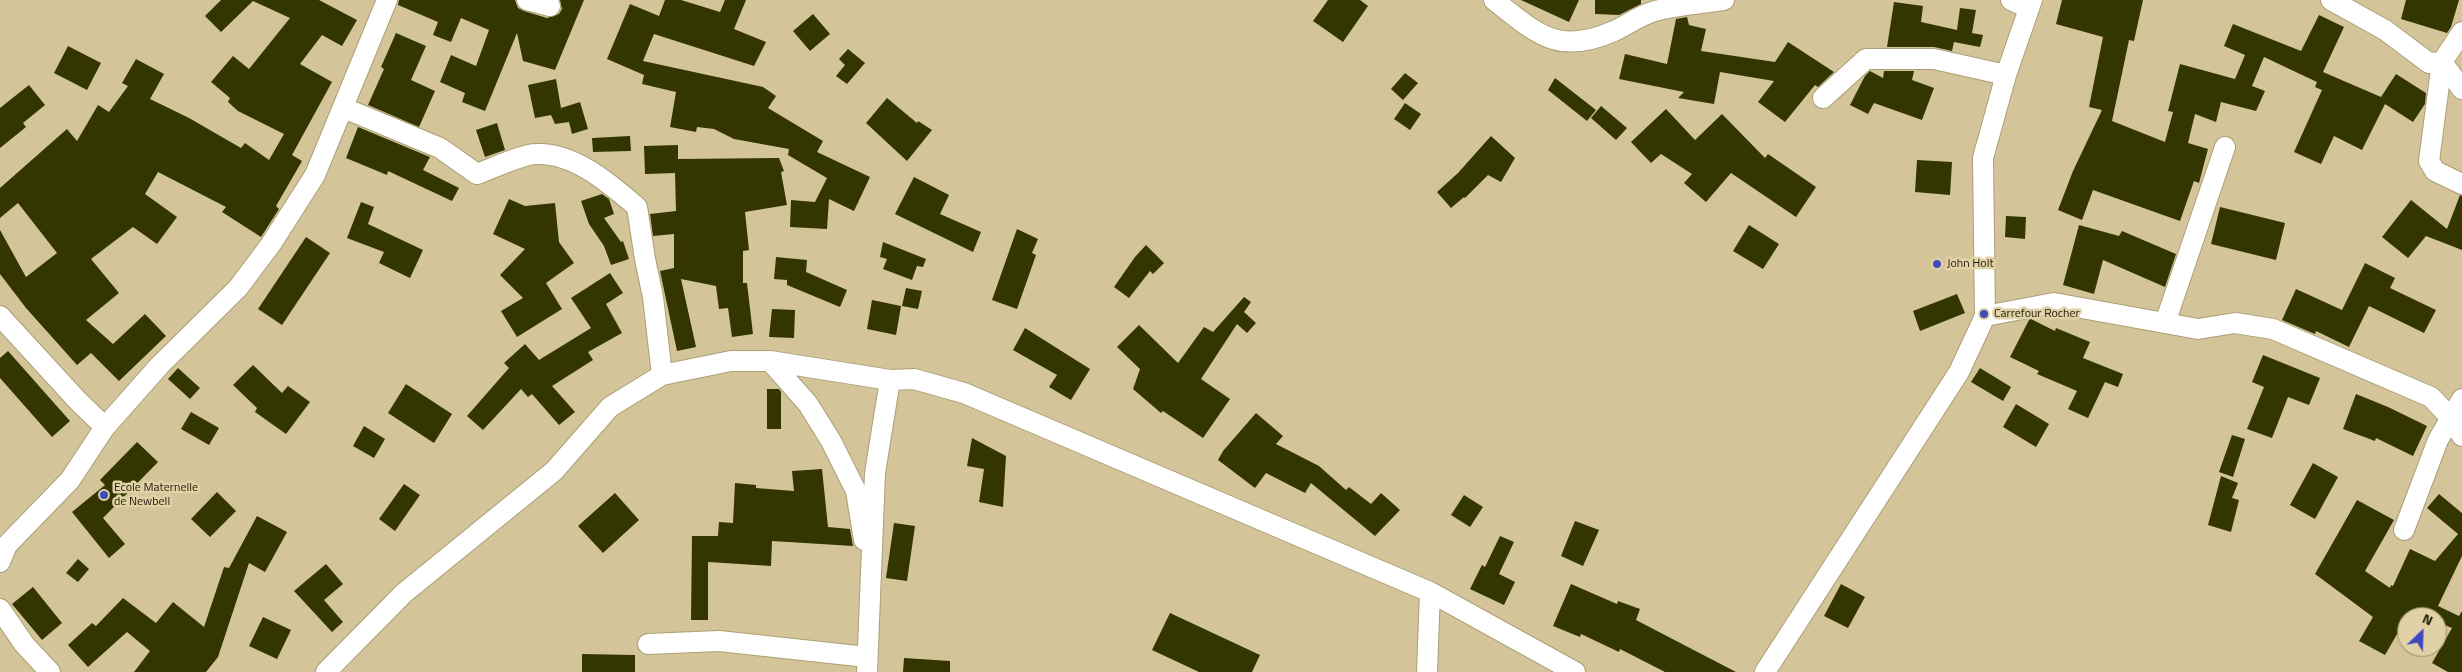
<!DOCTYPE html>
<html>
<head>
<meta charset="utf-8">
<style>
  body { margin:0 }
  #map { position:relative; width:2462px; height:672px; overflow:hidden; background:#d3c599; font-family:"Titillium Web",sans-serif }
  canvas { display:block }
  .north { position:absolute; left:2397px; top:607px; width:50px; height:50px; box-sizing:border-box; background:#e0d2a6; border:1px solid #948a68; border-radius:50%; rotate:24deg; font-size:14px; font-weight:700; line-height:20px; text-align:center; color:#221d0c }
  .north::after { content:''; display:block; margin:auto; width:18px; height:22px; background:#3e49bd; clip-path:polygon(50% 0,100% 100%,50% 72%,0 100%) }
</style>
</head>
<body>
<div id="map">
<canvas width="2462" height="672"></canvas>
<div class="north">N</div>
</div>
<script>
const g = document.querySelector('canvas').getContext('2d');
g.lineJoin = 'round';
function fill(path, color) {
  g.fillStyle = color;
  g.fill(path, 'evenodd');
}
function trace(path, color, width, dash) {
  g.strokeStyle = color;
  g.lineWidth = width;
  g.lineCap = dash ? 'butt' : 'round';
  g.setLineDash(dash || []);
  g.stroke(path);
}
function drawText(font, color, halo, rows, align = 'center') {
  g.font = font + ' "Titillium Web",sans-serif';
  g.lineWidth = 5;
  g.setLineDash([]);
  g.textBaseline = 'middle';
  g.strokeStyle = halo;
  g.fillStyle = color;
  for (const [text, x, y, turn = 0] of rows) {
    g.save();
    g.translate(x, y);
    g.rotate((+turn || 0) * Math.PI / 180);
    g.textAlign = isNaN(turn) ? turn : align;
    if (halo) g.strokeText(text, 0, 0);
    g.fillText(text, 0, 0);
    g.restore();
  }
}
fill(new Path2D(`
  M221,0h98l38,20 -15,26 -20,-11 -22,29 32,18 -40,73 10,6 -26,45 3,3 -18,28 -39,-25 4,-5 -68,-35 -13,22 32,23 -20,27 -24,-17 -42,32 28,34 -33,27 27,24 32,-30 21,22 -47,45 -28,-28 -14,12 -51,-57 -26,-34v-44l26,47 31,-24 -39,-50 -18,15v-30l67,-59 10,12 21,-36 11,7 19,-26 -6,-3 14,-24 28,15 -14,25 39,19 52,30 4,-5 24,17 15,-26 -46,-23 -10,-9 2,-4 -19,-16 22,-26 16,13 41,-51 -37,-17 -32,31 -16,-16z
  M399,0h116l3,8 6,3 23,7 12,-4 3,-5 -2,-9h24l-29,70 -32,-9 -6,-28 -32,78 -23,-9 3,-9 -25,-11 11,-27 25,11 13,-36 -28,-12 -10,24 -18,-7 5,-13 -40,-17z
  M665,0h16l39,12 5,-12h21l-12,29 32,13 -12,24 -100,-32 -11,27 120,26 13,9 -8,12 55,33 -6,11 53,25 -16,34 -25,-12 -2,30 -37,-2 1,-27 24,2 12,-24 -39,-23 1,-6 -55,-10 -20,-10 -17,-2 -1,5 -26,-5 6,-35 -34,-8 2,-9 -37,-16 23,-55 29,12z
  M1328,0h32l8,6 -25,36 -30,-21z
  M1521,0h58l-10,22z
  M1595,0h46v4l-22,11 -24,-1z
  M2062,0h81l-9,41 -5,-1 -17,81 53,21 8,-30 -5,-1 12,-47 55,15 10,-24 -21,-9 9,-22 68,27 18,-36 25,12 -21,45 58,25 15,-23 30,19 -1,11 -12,18 -28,-18 -23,46 -28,-14 -13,28 -27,-12 28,-62 -7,-3 2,-5 -53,-25 -12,29 13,5 -9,20 -35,-9 -5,20 -21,-8 -7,29 20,6 -9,34 -5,-2 -14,40 -87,-31 -11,30 -24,-10 15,-39 29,-61 -13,-3 14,-70 -47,-13z
  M2406,0h53l-8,27 -4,6 -46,-14z
  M1894,2l29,4 -2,16 36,8 3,-22 16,2 -4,23 11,2 -3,12 -26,-5 -2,9 -18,-4h-47z
  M813,14l17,20 -20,17 -17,-20z
  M1687,17l2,8 17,4 -5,22 74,11 13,-20 46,30 -16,15 -3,-2 -30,37 -27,-20 16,-21 -54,-9 -6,32 -36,-6 6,-6 -65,-13 6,-25 42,10 9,-45z
  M396,33l30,13 -15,34 24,11 -16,36 -51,-22 16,-36 -3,-2z
  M68,46l33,17 -14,27 -33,-17z
  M848,49l17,14 -18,21 -11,-8 9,-11 -6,-6z
  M1870,71l13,7 1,-7h30l-2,9 22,8 -12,32 -48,-17 -6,11 -18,-9 15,-29z
  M1405,73l13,10 -15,17 -12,-11z
  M1555,78l41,32 -9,11 -39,-31z
  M556,79l5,29 19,-6 8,27 -16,5 -3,-12 -14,2 -4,-9 -16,3 -7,-33z
  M29,85l16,20 -22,18 3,4 -26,21v-40z
  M887,98l30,25 1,-2 14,9 -25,31 -41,-38z
  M1405,103l16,11 -11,16 -16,-11z
  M1601,106l26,22 -11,12 -25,-22z
  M1666,109l29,31 27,-26 43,44 3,-4 48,33 -20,30 -65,-44 -25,29 -22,-19 8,-9 -31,-20 -10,9 -20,-21z
  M497,123l8,27 -20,7 -9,-27z
  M358,127l72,30 -7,13 36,18 -7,13 -64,-30 -1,4 -41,-17z
  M630,136l1,15 -38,1 -1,-14z
  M1491,136l24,22 -14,24 -13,-7 -23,23 -1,-1 -13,11 -14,-16 21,-19z
  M678,145v14l101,-1 5,13 -3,1 6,33 -42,7 4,38 -6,1v32h4l6,51 -21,3 -4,-29 -9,1 -3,-23 -35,-7 15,68 -19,4 -17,-80 14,-3v-34l-21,2 -3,-22 26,-3 -1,-38 -30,1 -1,-28z
  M1917,160l35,2 -2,33 -35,-3z
  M914,177l35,18 -9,19 41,18 -8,20 -78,-38z
  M602,194l7,5 5,15 -10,4 17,24 2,-1 6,18 -18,6 -7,-19 -15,-22 -8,-23z
  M2460,195l2,1v54l-36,-14 -18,22 -26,-21 29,-37 36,29z
  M509,199l16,7 30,-3 4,39 15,21 -28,20 16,26 -45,28 -16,-26 22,-13 -23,-23 25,-26 -32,-15z
  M361,202l13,5 -6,17 55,26 -13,28 -31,-15 5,-11 -37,-14z
  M2220,207l65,16 -9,37 -65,-16z
  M2006,216l20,1 -1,22 -20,-2z
  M1749,225l30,19 -16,25 -30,-18z
  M2079,225l40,11 3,-5 54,23 -11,33 -62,-27 -9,34 -31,-9z
  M1017,229l21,10 -6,14 4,2 -19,54 -25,-9z
  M306,237l24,16 -48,72 -24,-16z
  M883,242l43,17 -3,8 -6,-1 -5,14 -29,-11 4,-10 -7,-2z
  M1146,245l18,18 -11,11 -3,-3 -21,27 -15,-11 21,-30z
  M776,257l31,3 -1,12 41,18 -7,17 -53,-22v-5l-13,-1z
  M2365,263l30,15 -5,10 46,22 -12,23 -55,-27 -20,41 -33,-16 -1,3 -33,-14 14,-31 46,21z
  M610,273l13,20 -17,11 16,29 -34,19 5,8 -41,26 23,26 -16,13 -27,-31 -4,3 -7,-8 -38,41 -16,-14 42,-48 -5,-5 21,-19 14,16 52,-32 -20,-30z
  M906,288l16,3 -4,18 -16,-3z
  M1957,294l8,19 -45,18 -7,-20z
  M1244,297l7,5 -7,10 12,11 -9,10 -10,-9 -36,55 29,20 -27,39 -40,-27 -2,2 -28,-24 7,-20 -23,-22 22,-22 39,38 26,-36 9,5z
  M872,300l29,6 -5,29 -29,-6z
  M772,309l23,1 -1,28 -25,-1z
  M2031,319l24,12 1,-3 34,14 -7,16 40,16 -5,13 -13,-5 -17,36 -20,-9 9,-18 -40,-17 2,-3 -29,-14 19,-37z
  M1025,328l65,41 -19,31 -22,-13 8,-12 -44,-25z
  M8,351l62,70 -18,16 -52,-59v-20z
  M2263,355l57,23 -11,27 -21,-8 -16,41 -25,-9 17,-42 -12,-5z
  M253,365l29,28 6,-7 22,16 -24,32 -31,-22 2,-4 -24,-23z
  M178,368l22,20 -10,11 -22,-20z
  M1980,368l31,19 -8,14 -32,-19z
  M406,384l46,30 -18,29 -46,-30z
  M767,389h12l2,3v37h-14z
  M2356,394l32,13 39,19 -14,30 -37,-18 -1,3 -32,-12z
  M2016,404l33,20 -13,23 -33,-20z
  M191,412l28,16 -10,17 -28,-16z
  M1256,413l27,23 -7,8 43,22 27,24 3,-3 22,17 10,-11 19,17 -25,26 -64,-53 -6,10 -39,-20 -11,15 -37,-28 5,-9z
  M364,426l21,13 -11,19 -21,-12z
  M2232,435l13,4 -12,38 -14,-5z
  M972,438l34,18 -3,51 -24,-5 5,-33 -17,-3z
  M137,442l21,20 -55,56 22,26 -16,14 -37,-46 33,-27 -5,-5z
  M2313,463l25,14 -23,42 -25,-14z
  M822,469l6,58 22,2 3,17 -81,-5 -1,25 -63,-4v58h-17l1,-84h26l1,-14 14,1 2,-40 21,2v3l38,3 -2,-20z
  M2221,476l17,7 -6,15 7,2 -8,32 -23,-7z
  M404,484l16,11 -25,36 -16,-12z
  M217,492l19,19 -26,26 -19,-18z
  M615,493l24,27 -36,33 -25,-27z
  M2439,494l23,19v43l-24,50 21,10 3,-5v61h-14l-16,-9 20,-35 -15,-6v-5h-11l-15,-7 -26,45 -26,-14 14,-24 -58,-43 42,-74 37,20 -29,51 25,17 1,-3 2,1 17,-37 25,12 23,-27 -31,-26z
  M1464,495l19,12 -13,20 -19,-12z
  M257,516l30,16 -22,40 -16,-9 -31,94 -12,15h-72l16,-21 -23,-19 -39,35 -20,-22 24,-22 4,3 27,-28 33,25 17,-21 31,25 20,-60 5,1z
  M1575,521l24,9 -16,36 -22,-10z
  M894,523l21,3 -8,55 -21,-3z
  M1500,536l14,6 -15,32 16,8 -11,23 -34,-16 12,-24 3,2z
  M78,559l11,10 -11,13 -12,-9z
  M326,564l17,20 -19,16 19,22 -11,10 -38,-41z
  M1571,584l46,20 1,-3 22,8 -4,11 100,52h-71l-45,-23 -1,3 -38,-18 -1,3 -27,-11z
  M1841,584l24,13 -17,31 -24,-12z
  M33,587l29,36 -20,17 -30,-36z
  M1170,613l90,42 -8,17h-53l-47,-22z
  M263,617l28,13 -14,29 -28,-13z
  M582,654l53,1v17h-53z
  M904,658l46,3v11h-47z`), '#333600');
const street = new Path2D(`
  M527,0l23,6
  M1494,0c43,34 64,56 120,31 13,-6 25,-15 38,-19 22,-7 49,-8 72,-12
  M2011,0l18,8
  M2331,0l54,30 44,33 13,-1 20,27
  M2462,32l-20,30 -13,99 6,10 27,13
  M1823,98l43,-39h68l72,16
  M344,108l96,40 37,26c14,-5 46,-20 59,-20 38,-2 74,30 101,53l8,52 8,38 9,78
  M0,316l78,85 27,26 -35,53 -63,65 -7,17
  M1985,316l69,-13 144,26 37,-6 38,6 158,68 19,20 12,19
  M2165,323l60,-176
  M770,361l38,43 23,37 25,50 8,49
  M105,427l55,-62 78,-77 33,-44 44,-69 72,-175
  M2404,530l34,-90 24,-41
  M0,609l24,35 26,28
  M648,644l71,-3 148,16
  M326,672l78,-79 150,-122 56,-64 52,-32 69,-14h39l120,19 24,-1 50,14 466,199 145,80
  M867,672l8,-199 15,-93
  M1427,672l3,-80
  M1765,672l194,-300 26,-56 -2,-158 23,-83 26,-75`);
trace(street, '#ac9f74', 22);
trace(street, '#fff', 20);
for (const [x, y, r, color] of [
  [1937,264,5,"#3e49bd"],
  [1984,314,5,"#3e49bd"],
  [104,495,5,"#3e49bd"]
]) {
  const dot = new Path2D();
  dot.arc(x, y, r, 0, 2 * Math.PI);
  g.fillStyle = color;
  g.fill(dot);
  trace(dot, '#e0d2a6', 2);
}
drawText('12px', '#221d0c', '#e0d2a6', [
  ["John Holt",1947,264],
  ["Carrefour Rocher",1994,314],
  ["Ecole Maternelle",114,488],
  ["de Newbell",114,502]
], 'left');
</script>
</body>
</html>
